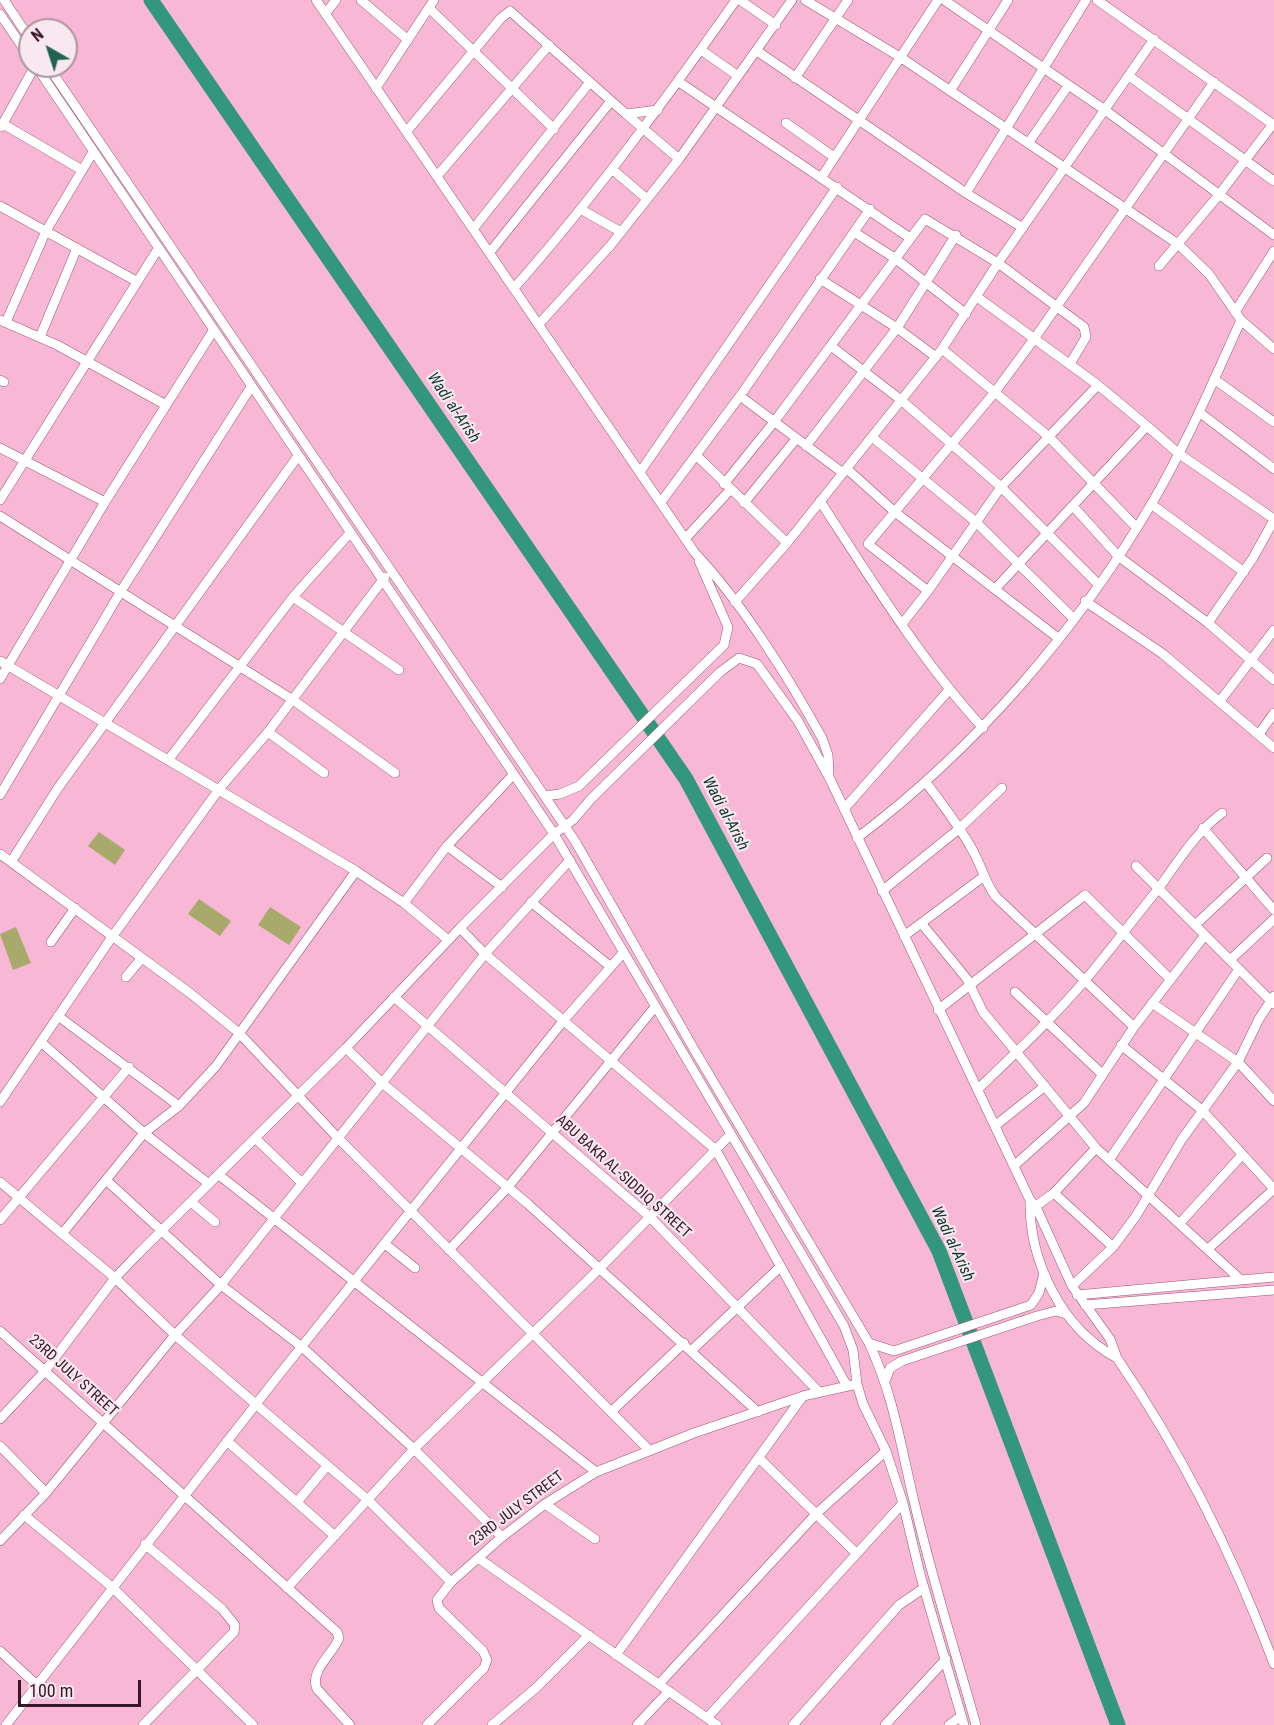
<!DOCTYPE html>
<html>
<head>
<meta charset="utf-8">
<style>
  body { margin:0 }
  #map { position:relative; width:1274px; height:1725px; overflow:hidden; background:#f8b7d4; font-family:"Roboto Condensed",sans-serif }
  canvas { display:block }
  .north { position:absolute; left:18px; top:18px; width:60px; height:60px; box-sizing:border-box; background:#f9e8ef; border:2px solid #ab959f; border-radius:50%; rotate:321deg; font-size:16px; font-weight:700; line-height:24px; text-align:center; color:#371827 }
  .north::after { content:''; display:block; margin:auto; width:21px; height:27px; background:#226250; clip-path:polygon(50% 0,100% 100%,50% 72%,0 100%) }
  .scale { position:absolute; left:18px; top:1680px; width:123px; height:27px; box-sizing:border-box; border:3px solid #371827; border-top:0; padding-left:8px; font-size:18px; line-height:21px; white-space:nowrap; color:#371827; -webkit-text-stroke:4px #f9e8ef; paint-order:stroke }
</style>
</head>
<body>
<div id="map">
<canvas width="1274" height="1725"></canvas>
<div class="north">N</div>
<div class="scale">100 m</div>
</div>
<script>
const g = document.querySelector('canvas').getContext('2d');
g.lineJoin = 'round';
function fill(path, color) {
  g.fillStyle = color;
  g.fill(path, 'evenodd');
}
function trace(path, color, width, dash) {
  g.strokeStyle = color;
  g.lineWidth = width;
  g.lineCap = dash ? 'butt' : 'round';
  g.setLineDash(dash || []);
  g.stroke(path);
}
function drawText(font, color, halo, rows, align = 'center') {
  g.font = font + ' "Roboto Condensed",sans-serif';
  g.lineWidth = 4.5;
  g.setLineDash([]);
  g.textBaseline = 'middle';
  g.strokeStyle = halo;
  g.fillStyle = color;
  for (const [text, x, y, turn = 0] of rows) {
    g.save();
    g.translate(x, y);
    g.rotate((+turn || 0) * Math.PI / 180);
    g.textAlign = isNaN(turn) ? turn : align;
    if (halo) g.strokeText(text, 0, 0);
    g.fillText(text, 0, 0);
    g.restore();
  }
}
fill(new Path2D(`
  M99,832l26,18 -10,15 -27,-19z
  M199,899l32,22 -11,15 -32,-22z
  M270,907l31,20 -12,18 -31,-20z
  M16,927l15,36 -18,7 -13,-36z`), '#a7aa6a');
trace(new Path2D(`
  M151,0l535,779 253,472 179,474`), '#32977b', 15);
const minor = new Path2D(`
  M4,0l26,39
  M316,0l379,553c46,48 95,127 127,185l6,17 1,20
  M361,0l47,40
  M740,0l36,25
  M805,0l95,57 278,187 31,30 32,46 33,29
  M944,0l161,110 169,125
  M1097,0l177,125
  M429,8l125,121
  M0,14l30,44
  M325,14l11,-14
  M701,50l37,26
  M757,51l209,142 57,35
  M36,66l518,768 290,492 9,24 4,34 6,20 23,47 17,52 17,71 44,151
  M48,66l527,775 120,210 174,292c25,54 31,100 45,158 17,75 41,149 62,224
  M1129,76l145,105
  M795,78l53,-78
  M679,82l231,156
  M376,88l58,-88
  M950,91l58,-91
  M626,114l53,45
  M786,123l48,34
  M3,124l79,46
  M1,127l34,-61
  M407,131l94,-113 9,-7 116,103 32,-4
  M1029,142l39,-56
  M613,170l34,29
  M438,175l111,-130
  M821,178l117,-178
  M966,193l120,-193
  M0,206l136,75
  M582,210l39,22
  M474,228l116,-146
  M854,232l42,27 70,55
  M490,252l121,-151
  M1159,266l59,-70 55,-72
  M820,279l77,49 39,29
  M515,287c80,-91 151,-188 221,-287
  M977,297l121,88 49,41 -151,162
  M1235,312l39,-61
  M0,320l57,25 109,60
  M6,322l40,-91 47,-79
  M539,324l71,-78 69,-87 113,-159
  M40,337l37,-89
  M831,346l70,54 100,87 97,97
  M942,349l106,87 88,91
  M1214,379l60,43
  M0,380l4,2
  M1098,385l-97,102 -73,104 -60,-47 127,-152 39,-53 180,-257
  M740,396l103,77
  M1199,412l75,57
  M1147,426l31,27 96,66
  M872,437l104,85 97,96
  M806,446l91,-118 59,-93
  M0,448l105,54
  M697,456l90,87
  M847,469l48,43 163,126
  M640,472l197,-285
  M724,484l50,-62 151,-203 73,44 86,64 2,10 -16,27
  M0,500l158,-251
  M820,501c51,78 100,158 163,227
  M661,502l79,-106 130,-187
  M744,503l52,-64
  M1151,504l93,68
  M1073,506l45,50 90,67 66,57
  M0,516l293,184 102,73
  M685,539l45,-49
  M293,597l106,73
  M1085,601l78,53 111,94
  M735,602l52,-59 155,-194 56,-86 156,-224
  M1208,623l45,-65 21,-38
  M902,624l26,-33
  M0,661l356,210 48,32 44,37
  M0,679l105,-177 108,-171
  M1220,701l54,-71
  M268,732l56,41
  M1259,734l15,-21
  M169,759l124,-162 57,-64
  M927,784c16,21 33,43 46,67 9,16 12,32 23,46l138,130
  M0,795l121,-204 130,-204
  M545,796l15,-2 19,-8 145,-141 4,-18 -29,-66
  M844,809l105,-119
  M1203,828l71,82
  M857,838c119,-90 219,-206 295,-335 34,-58 61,-121 89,-183
  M447,846l55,41
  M0,854l190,139 49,40 99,105 311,312
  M11,862l47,-74 240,-332
  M1136,866l138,138
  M882,891l78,-63 42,-40
  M531,902l80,65
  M404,903l43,-57 66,-71
  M922,924l45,55 16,33 113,136 145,132
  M1195,925l72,-67
  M460,928l25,26 231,196 131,236
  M904,936l79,-59
  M51,942l24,-34
  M1230,960l44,-41
  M126,977l15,-18
  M1015,992l87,82
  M394,997l256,220 169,175
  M1152,1003l86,59 36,39
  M938,1010l147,-115 85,84
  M58,1016l121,90
  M41,1042l103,91 65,51
  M1121,1045l81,65 72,79 -66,60
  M346,1048l35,34 147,122 230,208
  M978,1089c44,-42 88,-83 126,-132 18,-23 36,-45 54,-68 20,-27 36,-55 64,-76
  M0,1102l112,-165 108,-149 48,-56 117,-155
  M996,1125l49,-39
  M255,1138l47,45
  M1109,1160l130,-191
  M1015,1165l69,-62 50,-76 71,-92
  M219,1175l377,297
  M106,1180l115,105 81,62 112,102 88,88
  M0,1182l115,96 60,57 194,166 82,81
  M1054,1193l59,54
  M1030,1200c-1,62 32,129 87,158
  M191,1202l24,20
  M1033,1208l21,-15 42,-45
  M0,1220l129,-153
  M1180,1223l62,-68
  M62,1234l82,-101 35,-27 37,-40 140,-195
  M385,1244l30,24
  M449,1250l59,-63 147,-180
  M1072,1286l41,-39 23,-31 46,-77 56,-77 21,-43 15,-23
  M1077,1295l197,-18
  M1085,1305l189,-15
  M0,1331l337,301 2,6c-6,16 -30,33 -22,51l33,36
  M869,1343l25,8 137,-46 8,-12 5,-20
  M692,1350l88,-83
  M886,1379l4,-11 12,-7 135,-45 19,-5 10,3
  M612,1411l72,-68
  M0,1419l45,-48 70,-93 23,-24 208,-206 114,-120 94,-94 19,-14 18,-21 129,-127 19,-14 18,6 41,57 32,58 200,421 6,7 36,79 38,53 7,19c65,95 117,199 157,306
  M227,1441l108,95
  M0,1446l46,47
  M759,1458l97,95
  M297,1502l30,-36
  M545,1504l50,35
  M24,1515l88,72 141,138
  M0,1541l46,-48 129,-158 46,-50 264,-331 85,-94
  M478,1558l239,167
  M287,1588l127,-139 185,-180 131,-134
  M0,1651l38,35
  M616,1655l187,-259
  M659,1684l158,-171 69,-62
  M707,1718l196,-215
  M6,1725l272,-349 286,-356 59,-67
  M143,1725l91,-93 1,-7 -13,-16 -77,-65
  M427,1725l57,-57 3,-8 -4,-9 -44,-43 -2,-8 14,-18 51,-45 43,-33 51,-32 98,-39 109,-37 54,-12
  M492,1725l44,-37 53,-53
  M637,1725l32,-34
  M793,1725l106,-120 25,-17
  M885,1725l61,-66
  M949,1725l12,-9`);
trace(minor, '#9d5477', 10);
trace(minor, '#fff', 9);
drawText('15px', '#371827', '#f9e8ef', [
  ["ABU BAKR AL-SIDDIQ STREET",623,1177,42],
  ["23RD JULY STREET",73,1376,42],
  ["23RD JULY STREET",517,1509,-37]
]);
drawText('italic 16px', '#09372a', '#f9e8ef', [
  ["Wadi al-Arish",453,408,56],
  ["Wadi al-Arish",725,814,62],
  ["Wadi al-Arish",952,1244,65]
]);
</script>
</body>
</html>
